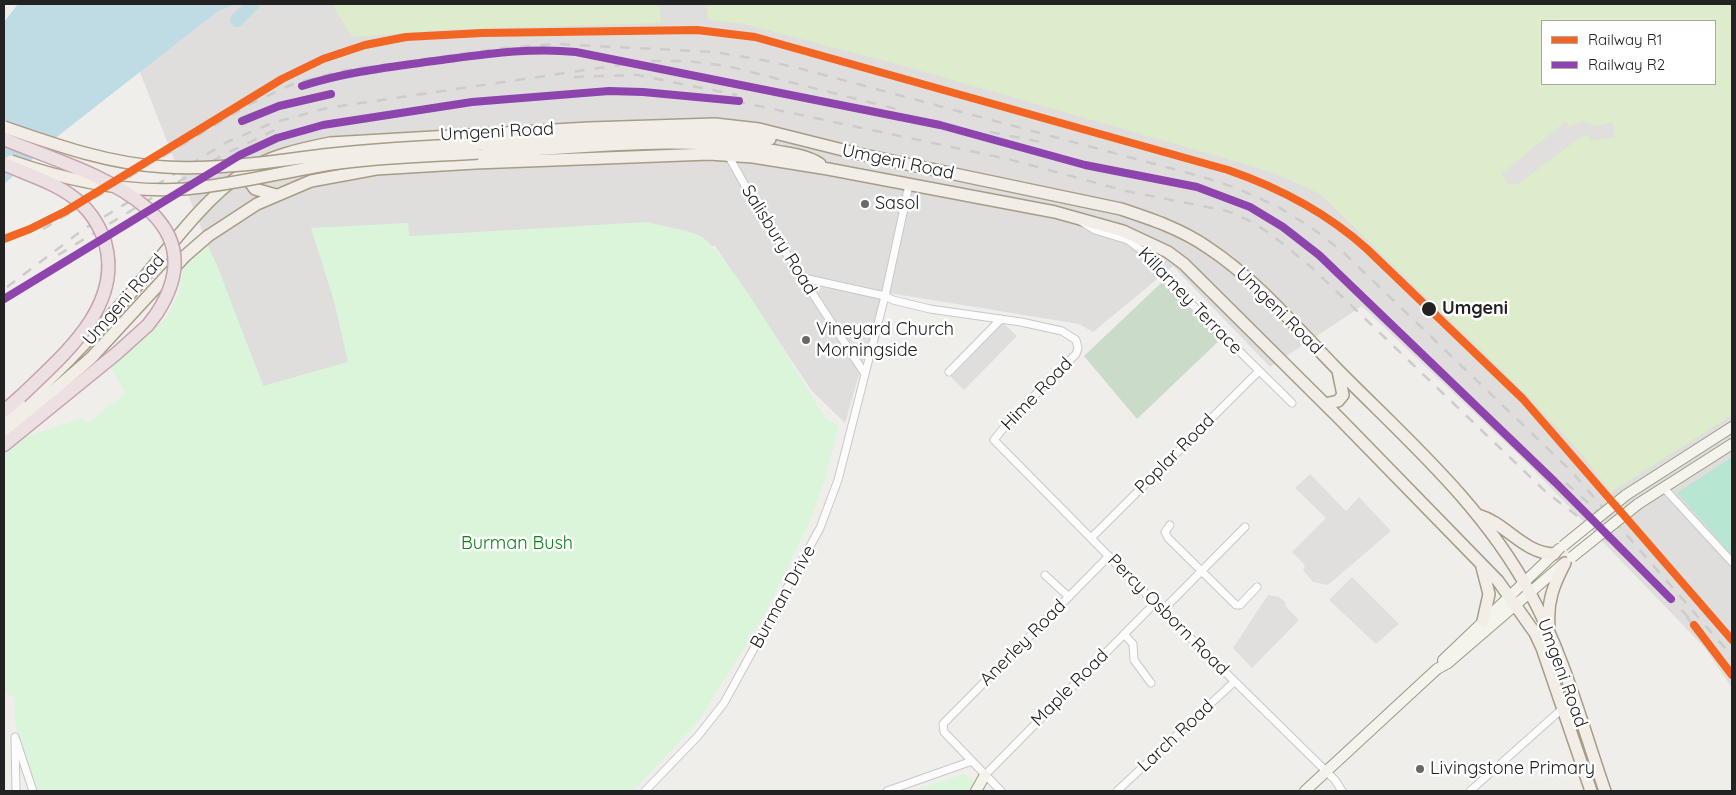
<!DOCTYPE html>
<html>
<head>
<meta charset="utf-8">
<style>
  body { margin:0 }
  #map { position:relative; width:1736px; height:795px; overflow:hidden; background:#f0eeeb; font-family:Quicksand,sans-serif }
  canvas { display:block }
  .frame { position:absolute; inset:0; border:5px solid #222; pointer-events:none }
  .legend { position:absolute; left:1541px; top:20px; width:175px; height:65px; box-sizing:border-box; background:#fff; border:1px solid #a7a7a7; margin:0; padding:6px 9px; list-style:none; font-size:15px; color:#222 }
  .legend li { display:flex; align-items:center; gap:10px; height:25px }
  .legend b { width:25px; border:1px solid #a7a7a7 }
</style>
</head>
<body>
<div id="map">
<canvas width="1736" height="795"></canvas>
<div class="frame"></div>
<ul class="legend">
<li><b style="height:6px;background:#f26522"></b>Railway R1</li>
<li><b style="height:6px;background:#8e44ad"></b>Railway R2</li>
</ul>
</div>
<script>
const g = document.querySelector('canvas').getContext('2d');
g.lineJoin = 'round';
function fill(path, color) {
  g.fillStyle = color;
  g.fill(path, 'evenodd');
}
function trace(path, color, width, dash) {
  g.strokeStyle = color;
  g.lineWidth = width;
  g.lineCap = dash ? 'butt' : 'round';
  g.setLineDash(dash || []);
  g.stroke(path);
}
function drawText(font, color, halo, rows, align = 'center') {
  g.font = font + ' Quicksand,sans-serif';
  g.lineWidth = 5;
  g.setLineDash([]);
  g.textBaseline = 'middle';
  g.strokeStyle = halo;
  g.fillStyle = color;
  for (const [text, x, y, turn = 0] of rows) {
    g.save();
    g.translate(x, y);
    g.rotate((+turn || 0) * Math.PI / 180);
    g.textAlign = isNaN(turn) ? turn : align;
    if (halo) g.strokeText(text, 0, 0);
    g.fillText(text, 0, 0);
    g.restore();
  }
}
fill(new Path2D(`
  M142,4h1590v684l-27,-40 -180,-187 -163,-155 -92,61 -97,-101 -80,66 -14,-8 -196,-32 -38,131 -33,-32 -97,-145 -35,1 -326,118 -90,23 -141,-359zM1542,21h173v63h-173z
  M1003,323l14,13 -53,54 -13,-13z`), '#dfdedc');
fill(new Path2D(`
  M332,4h327l2,19 -203,6 -106,8z
  M707,4h1025v411l-121,77 -30,-39 -56,-60 -205,-199 -41,-19 -27,-9 -348,-100 -160,-42 -33,-4 -3,-2zM1542,21h173v63h-173z`), '#ddeccb');
fill(new Path2D(`
  M1162,282l60,56 -85,81 -53,-63z`), '#cadbca');
fill(new Path2D(`
  M648,222c17,5 37,7 52,14 27,13 105,149 125,182l14,6 -13,52 -16,45 -43,89 -69,112 -65,69h-595c-3,-12 -8,-21 -13,-32 -8,-20 -12,-39 -10,-61l-11,-6v-239l20,-16 57,-18 7,4 38,-30 -16,-26 57,-50 12,-24 4,-24 24,-24 10,20 46,121 85,-24 -14,-61 -23,-73 97,-5 1,13z
  M964,774l11,8v7l-3,2h-60z`), '#daf5da');
fill(new Path2D(`
  M1732,457v98l-55,-62z`), '#b7e6d2');
fill(new Path2D(`
  M1566,121l3,5 14,-5 13,5 16,-4 3,15 -25,4 -1,-5 -6,-1 -65,49h-10l-7,-10z
  M1310,474l36,37 13,-14 32,34 -63,54 -15,-3 -10,-12 2,-3 -3,-5 -10,-10 34,-34 -31,-30z
  M1352,577l47,47 -23,20 -47,-44z
  M1268,595l11,2 6,5 1,5 13,13 -47,48 -19,-20z`), '#e0dfde');
fill(new Path2D(`
  M18,4h218l-18,7 -160,125 -54,48v-162z`), '#bfdbe3');
trace(new Path2D(`
  M237,20l16,-16`), '#bfdbe3', 14);
const street = new Path2D(`
  M728,155l34,61 103,158
  M1082,222l13,8 33,10 13,10 20,24 131,129
  M799,275l9,4 77,17 8,4 37,9 91,13 41,9 14,9 2,8 -2,6 -67,67 -15,19 161,163 180,177 7,11
  M949,372l52,-53
  M1663,487l69,75
  M1170,525l-5,7 3,6 68,67h4l17,-18
  M1091,538l168,-167
  M1045,575l24,22
  M1163,610l82,-83
  M1124,634l9,10 1,16 17,23
  M15,737l18,54
  M15,740l1,51
  M985,775l170,-172
  M645,791l53,-55 26,-33 96,-175 18,-48 47,-184 24,-111
  M887,791l85,-30
  M1001,791l-57,-59 -1,-8 166,-168
  M1117,791l117,-109
  M1470,791l92,-82`);
const secondary = new Path2D(`
  M1626,495l106,-68
  M1638,504l94,-60
  M1443,660l116,-111
  M976,791l9,-16
  M1305,791l132,-122 11,-6 115,-99`);
const primary = new Path2D(`
  M482,144l226,-11 62,6
  M478,153c99,-4 200,-19 298,-2 15,3 31,4 44,13
  M243,173l12,16 21,6
  M1325,404l13,-3 5,-6 -5,-24
  M4,422c46,-41 87,-83 127,-129 32,-37 71,-93 111,-119 26,-18 58,-25 88,-31l259,-15 126,-4 44,5 100,25 262,55c30,10 60,20 86,38 49,32 88,79 129,121 70,71 146,136 194,225 34,62 52,132 75,198
  M4,434l87,-76 94,-102 23,-20 49,-32 54,-23 65,-12 99,-6 234,-9 44,3 75,12 227,43 68,19 45,21 16,12 157,156 157,161 37,52 7,15 49,143
  M1478,515c28,8 45,38 76,39
  M1482,567l7,27 -6,27
  M1549,625c-2,-24 5,-41 16,-62`);
const highway = new Path2D(`
  M4,411l16,-14
  M4,445l113,-92 31,-28 9,-12`);
trace(street, '#c9c8c7', 9);
trace(secondary, '#999a82', 12);
trace(primary, '#a79c86', 14);
trace(highway, '#c5a2ac', 15);
trace(street, '#fdfcfc', 7);
trace(secondary, '#f4f4ed', 10);
trace(primary, '#f3ede7', 11);
trace(highway, '#ece0e2', 12);
trace(new Path2D(`
  M561,50l59,9 320,66 145,40 112,22 28,9 37,17 21,14 36,28 284,275
  M651,61h37l39,5 173,44
  M574,77l63,-2 100,20
  M990,132l56,11
  M43,229l207,-125 43,-20 48,-13 162,-23 55,-4 155,8 45,7 40,9 405,109 36,12 41,19 32,20 31,24 228,219 161,185
  M58,255l163,-99 56,-27
  M7,287l77,-58 143,-87 45,-19 55,-15 299,-44
  M4,299l236,-144 37,-17 46,-13 149,-23 137,-11 126,10 273,58 118,32 101,20 23,10 22,14 39,32 235,225 52,40 60,53
  M1566,483l39,35
  M1654,581l38,40
  M1687,617l45,58`), '#ccc', 2.5, [10, 10]);
const secondaryBridge = new Path2D(`
  M1563,546l63,-51
  M1572,557l66,-53`);
const primaryBridge = new Path2D(`
  M4,127c52,18 105,37 161,40 53,3 106,-5 158,-12 53,-6 106,-9 159,-11
  M11,161c57,20 114,32 174,28 49,-4 97,-17 146,-25 49,-7 98,-8 147,-11`);
const highwayBridge = new Path2D(`
  M4,139c70,30 222,67 153,174
  M4,164c22,10 49,18 69,33 15,11 26,27 32,45 19,65 -44,115 -85,155`);
trace(secondaryBridge, '#999a82', 12, []);
trace(primaryBridge, '#a79c86', 14, []);
trace(highwayBridge, '#c5a2ac', 15, []);
trace(secondaryBridge, '#f4f4ed', 10);
trace(primaryBridge, '#f3ede7', 11);
trace(highwayBridge, '#ece0e2', 12);
trace(new Path2D(`
  M4,239l26,-10 36,-18 216,-132 41,-20 42,-14 41,-8 76,-4 215,-3 58,7 473,133c52,18 98,42 139,79l156,150 209,241
  M1694,625l38,50`), '#f26522', 8);
trace(new Path2D(`
  M302,86c43,-14 88,-19 132,-25 47,-6 94,-14 142,-9l364,73 145,40 112,22 53,20 33,20 36,28 236,227 116,117
  M242,121l37,-15 52,-12
  M4,299l236,-144 37,-17 46,-13 149,-23 137,-11 34,1 96,9`), '#8e44ad', 8);
for (const [x, y, r, color] of [
  [865,204,5,"#6a6968"],
  [1429,309,8,"#222"],
  [806,340,5,"#6a6968"],
  [1420,769,5,"#6a6968"]
]) {
  const dot = new Path2D();
  dot.arc(x, y, r, 0, 2 * Math.PI);
  g.fillStyle = color;
  g.fill(dot);
  trace(dot, '#fff', 2);
}
drawText('18px', '#222', '#fff', [
  ["Umgeni Road",497,132,-3],
  ["Umgeni Road",898,162,12],
  ["Salisbury Road",779,240,58],
  ["Umgeni Road",124,300,-49],
  ["Killarney Terrace",1190,301,46],
  ["Umgeni Road",1279,311,45],
  ["Hime Road",1037,394,-46],
  ["Poplar Road",1175,454,-45],
  ["Burman Drive",783,597,-61],
  ["Percy Osborn Road",1168,615,45],
  ["Anerley Road",1023,643,-45],
  ["Umgeni Road",1562,673,70],
  ["Maple Road",1070,688,-45],
  ["Larch Road",1176,736,-43]
]);
drawText('18px', '#222', '#fff', [
  ["Sasol",875,204],
  ["Vineyard Church",816,330],
  ["Morningside",816,351],
  ["Livingstone Primary",1430,769]
], 'left');
drawText('bold 18px', '#222', '#fff', [
  ["Umgeni",1442,309]
], 'left');
drawText('18px', '#0c8416', '#fff', [
  ["Burman Bush",517,544]
]);
</script>
</body>
</html>
